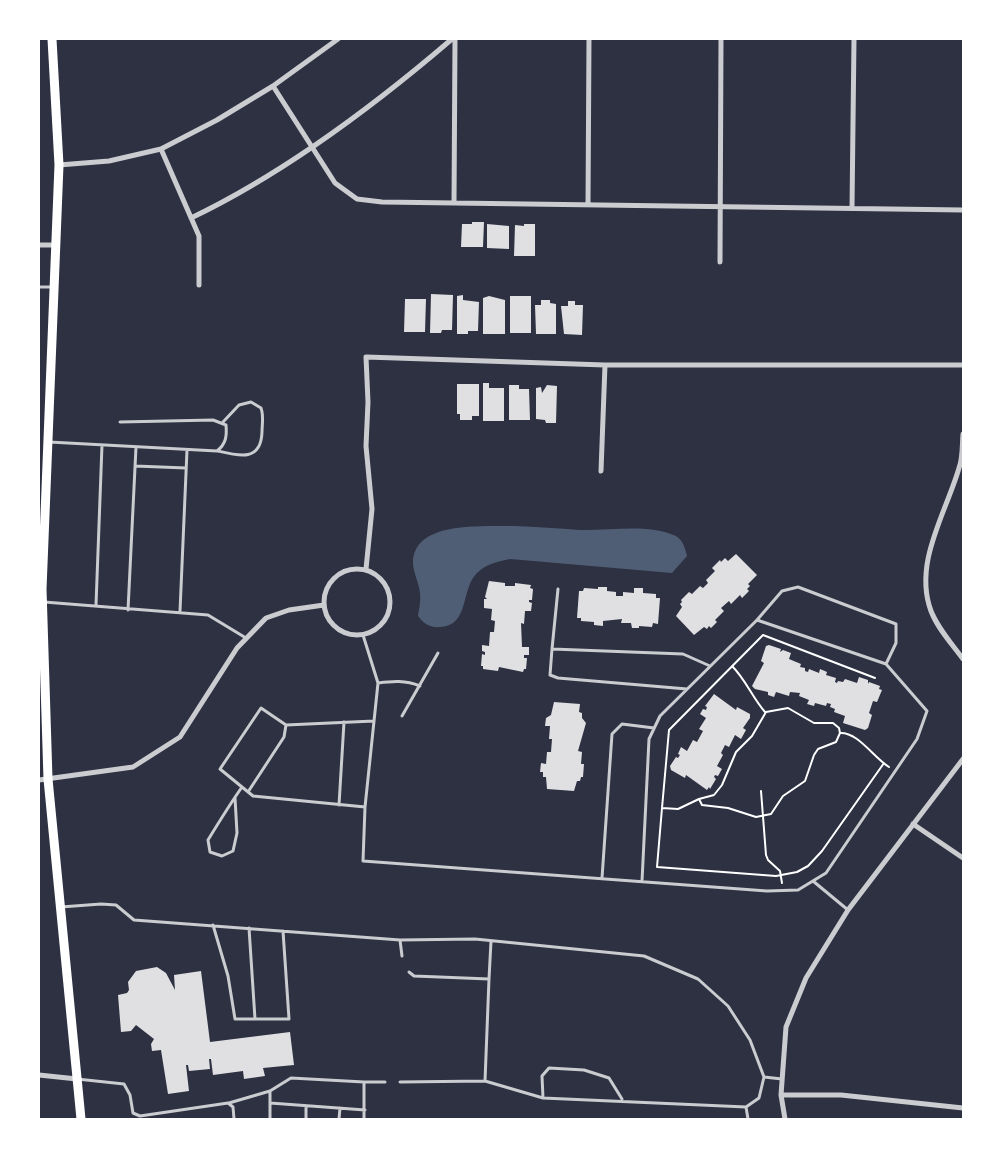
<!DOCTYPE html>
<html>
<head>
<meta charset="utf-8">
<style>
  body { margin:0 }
  #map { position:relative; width:1002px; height:1158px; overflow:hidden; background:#2d3142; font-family:"Source Sans 3",sans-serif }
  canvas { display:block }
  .frame { position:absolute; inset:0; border:40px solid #fff; pointer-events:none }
</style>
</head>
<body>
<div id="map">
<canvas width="1002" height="1158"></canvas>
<div class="frame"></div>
</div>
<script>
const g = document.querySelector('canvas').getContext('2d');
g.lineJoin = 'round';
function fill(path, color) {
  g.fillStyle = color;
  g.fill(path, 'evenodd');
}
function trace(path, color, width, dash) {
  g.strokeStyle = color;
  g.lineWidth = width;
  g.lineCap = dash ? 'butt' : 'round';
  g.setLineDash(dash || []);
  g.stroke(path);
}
fill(new Path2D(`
  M515,526c22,1 43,2 65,4 30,1 67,-7 96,6 7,4 9,12 11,20l-15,17 -162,-14c-15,3 -28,6 -37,19 -11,17 -6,47 -32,49 -11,1 -17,-3 -23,-11 1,-7 3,-15 2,-23 -1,-11 -8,-22 -7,-34 5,-39 73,-32 102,-33z`), '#4f5d75');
fill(new Path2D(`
  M472,222h12l-1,25h-22l1,-23h10z
  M487,224l22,2v23l-22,-1z
  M524,224h11v32h-21l1,-31 9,1z
  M431,294l22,1 -1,35h-10l-1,3h-11z
  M463,295v5l16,2 -1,29h-10v3h-11v-38z
  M489,296l16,4v34h-22v-36z
  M510,296h21v37h-21z
  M405,299h21l-1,33h-21z
  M541,300h9v3l6,1v30h-20l-1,-29h6z
  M568,301h7v4h8l-1,30 -18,-1 -3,-28h7z
  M483,383h6v5h15v33h-21z
  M457,384h22v32h-7v4h-12v-6h-3z
  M509,385h10v4h10l1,31h-21z
  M547,385l10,1 -1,37h-10l-1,-3 -9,-1v-31l5,-1 1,6z
  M736,554l21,21 -9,9 2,2 -3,3 2,2 -7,7 -2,-3 -9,9 -2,-3 -8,7 3,3 -9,9 2,2 -6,6 -2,-2 -2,3 -3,-2 -10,8 -18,-19 6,-9 -2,-3 2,-2 -1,-2 8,-8 3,2 8,-8 3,2 5,-5 -2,-3 9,-9 -3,-3 8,-8 1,2 4,-4 3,3z
  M489,581l16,2v3h10v-3l16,2 -1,3 3,1 -1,11h-3v2l3,1 -1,8h-6l-1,13 -3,-1 1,24h7v8h-5v3h3l-1,11h-2l-1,3 -24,-5 -1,4 -15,-2v-3h-2l1,-12 3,1v-3l-3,-1v-6l7,1 1,-14h4l1,-11 -4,-1 1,-11 -8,-1v-9h3l-2,-2z
  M598,587h9v4l9,1v4h7v-4l11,1v-5h9v5l13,1v4h4l-2,26 -5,-1 -1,4 -13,-1v2h-7l-1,-5h-10l1,-4 -19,2v5l-9,-1v-3l-13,-1v-3h-4l2,-27h4l1,-3 14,1z
  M769,645l12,4 -1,3 3,-2 8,3 -2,6 12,5 -1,3 5,1v3l3,1 1,-3 10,4 1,-4 7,3 -1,3 10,3 -1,4 2,1 1,-2 5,1 2,-3 12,4 2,-6 9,3v4l1,-2 11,4 -1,3 3,1 -5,12 -4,-1 -4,12 3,2 -4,13 -3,2 -22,-7 2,-7 -11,-4 1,-3 -5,-2 1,-3 -4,-1 -1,3 -11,-3 -1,3 -7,-2 2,-4 -10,-4 1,-3 -10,-1 -1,4 -13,-4 -2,5 -6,-2v-3l-13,-3 -3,-3 12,-23 -3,-2 5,-15z
  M714,694l22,16 1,-3 13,7v4l-7,10 3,2 -5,9 -6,-4 -6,12 -4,-2 -4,8 2,2 -6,11 5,3 -4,7 -3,-1 -1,2 2,2 -6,10 -1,-2 -2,3 -21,-15 -1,3 -14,-8 -1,-4 6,-9 2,1 2,-3 -2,-1 3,-7 6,4 6,-11 4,2 6,-11 -4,-2 7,-11 -6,-4 3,-5 3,1 1,-3 -2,-1z
  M554,702l26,2 -1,8 3,1v5l4,5 -8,28 4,1 -1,12h3l-1,13h-2l-1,4h-3l-3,10 -27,-2 -1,-12h-3v-5h-3l1,-9 5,1 1,-12h4l1,-13h-3l1,-13h-5l1,-8 5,-3z
  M157,967l9,6 9,17 -1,-15 27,-4 9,71 80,-10 4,33 -31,3 2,8 -21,3 -1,-8 -30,4 -2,-16h-2l1,10 -21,2 -1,-6h-2l3,26 -21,3 -7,-44 -9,1 -1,-7 3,-5 -18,-14 -5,6 -10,1 -3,-37 9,-2 2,-3 -1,-8 8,-11z`), '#e0e0e3');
trace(new Path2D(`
  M732,666c14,14 20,31 33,46
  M884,763l-62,88 -14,15 -11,6 -21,4 -119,-9 5,-59 16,1 21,-10 3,6 26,3 28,9 15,-3 12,-18 22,-15 9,-26 4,-6 18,-7 4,-9c18,-1 33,24 49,34
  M761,791l5,64 2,5 12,11 2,12
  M699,799l15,-4 8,-10 14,-33 16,-16 14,-24 22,-4 26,15h19l6,5 1,5
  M662,808l7,-78 94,-95 112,43`), '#fff', 2);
trace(new Path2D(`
  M39,287h15
  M49,442l168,9c9,-7 10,-15 9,-26l-13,-5 -93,2
  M218,451c21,5 43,11 44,-19 0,-8 2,-16 -1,-24l-10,-6 -12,3 -16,17
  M135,466l51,2
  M558,589l-6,60 131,5 27,12
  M44,602l164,13 38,23
  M96,605l6,-160
  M128,610l8,-163
  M180,611l7,-161
  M757,620l25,-29 16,-4 98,37v19l-10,21
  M363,635l15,48 -13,124 -2,54 404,30 31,-1 28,-17 91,-134 10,-28 -41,-47 -129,-44 -97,96 -11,23 -7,142
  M552,649l-2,26 8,3 129,11
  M378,683c15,-2 27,-3 42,3
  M402,716l36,-63
  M248,792l36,-55 2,-12
  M235,798l2,35 -4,18 -11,5 -12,-4 -2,-12c11,-18 22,-36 34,-53
  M339,805l5,-83
  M365,807l-112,-11 -33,-27 41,-61 25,17 88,-4
  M602,878l10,-144 10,-10 32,4
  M813,881l35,29
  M61,907l40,-3 15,1 18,15 266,20 2,16
  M213,925l15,51 7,43h54l-6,-88
  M249,928l6,91
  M400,940l75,-1 169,17 54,23 30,27 22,34 14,37
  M409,972l5,4 75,3 -4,102
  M489,979l2,-38
  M77,1079l47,5 6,11 3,18 7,3 88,-13 5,4 1,12
  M400,1082l85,-1 58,17 203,9 13,-9 5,-21 18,2
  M543,1098l-1,-22 7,-8 35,2 25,8 13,21
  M229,1103l41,-12 21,-13 73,4
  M270,1103l95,7
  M746,1107l2,12
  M270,1119v-28
  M306,1119v-13
  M339,1119l1,-11
  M364,1119v-37h21`), '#caccd0', 3);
trace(new Path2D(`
  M273,86l62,97 22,16 25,3 581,8
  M161,149l38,87v49
  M59,165l50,-4 52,-12 56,-29 56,-34 65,-47
  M454,203l1,-164
  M588,205l1,-166
  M852,208l2,-169
  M191,218c92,-44 184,-113 261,-179
  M39,245h17
  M720,262l1,-223
  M963,434c-1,11 0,24 -4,34 -13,45 -46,95 -28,143 7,18 21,33 32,48
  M601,471l4,-106
  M324 602a33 33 0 1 1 66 0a33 33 0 1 1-66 0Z
  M366,569l6,-60 -6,-63 2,-44 -2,-45 239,8h358
  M39,780l94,-13 47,-30 57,-89 29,-30 23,-8 35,-5
  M913,824l50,34
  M39,1075l38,4
  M781,1095h60l122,13
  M785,1119l-4,-24 5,-68 20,-49 42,-68 115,-151`), '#caccd0', 5);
trace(new Path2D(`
  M52,39l7,126 -17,424 6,190 33,340`), '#fff', 9);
</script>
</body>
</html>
